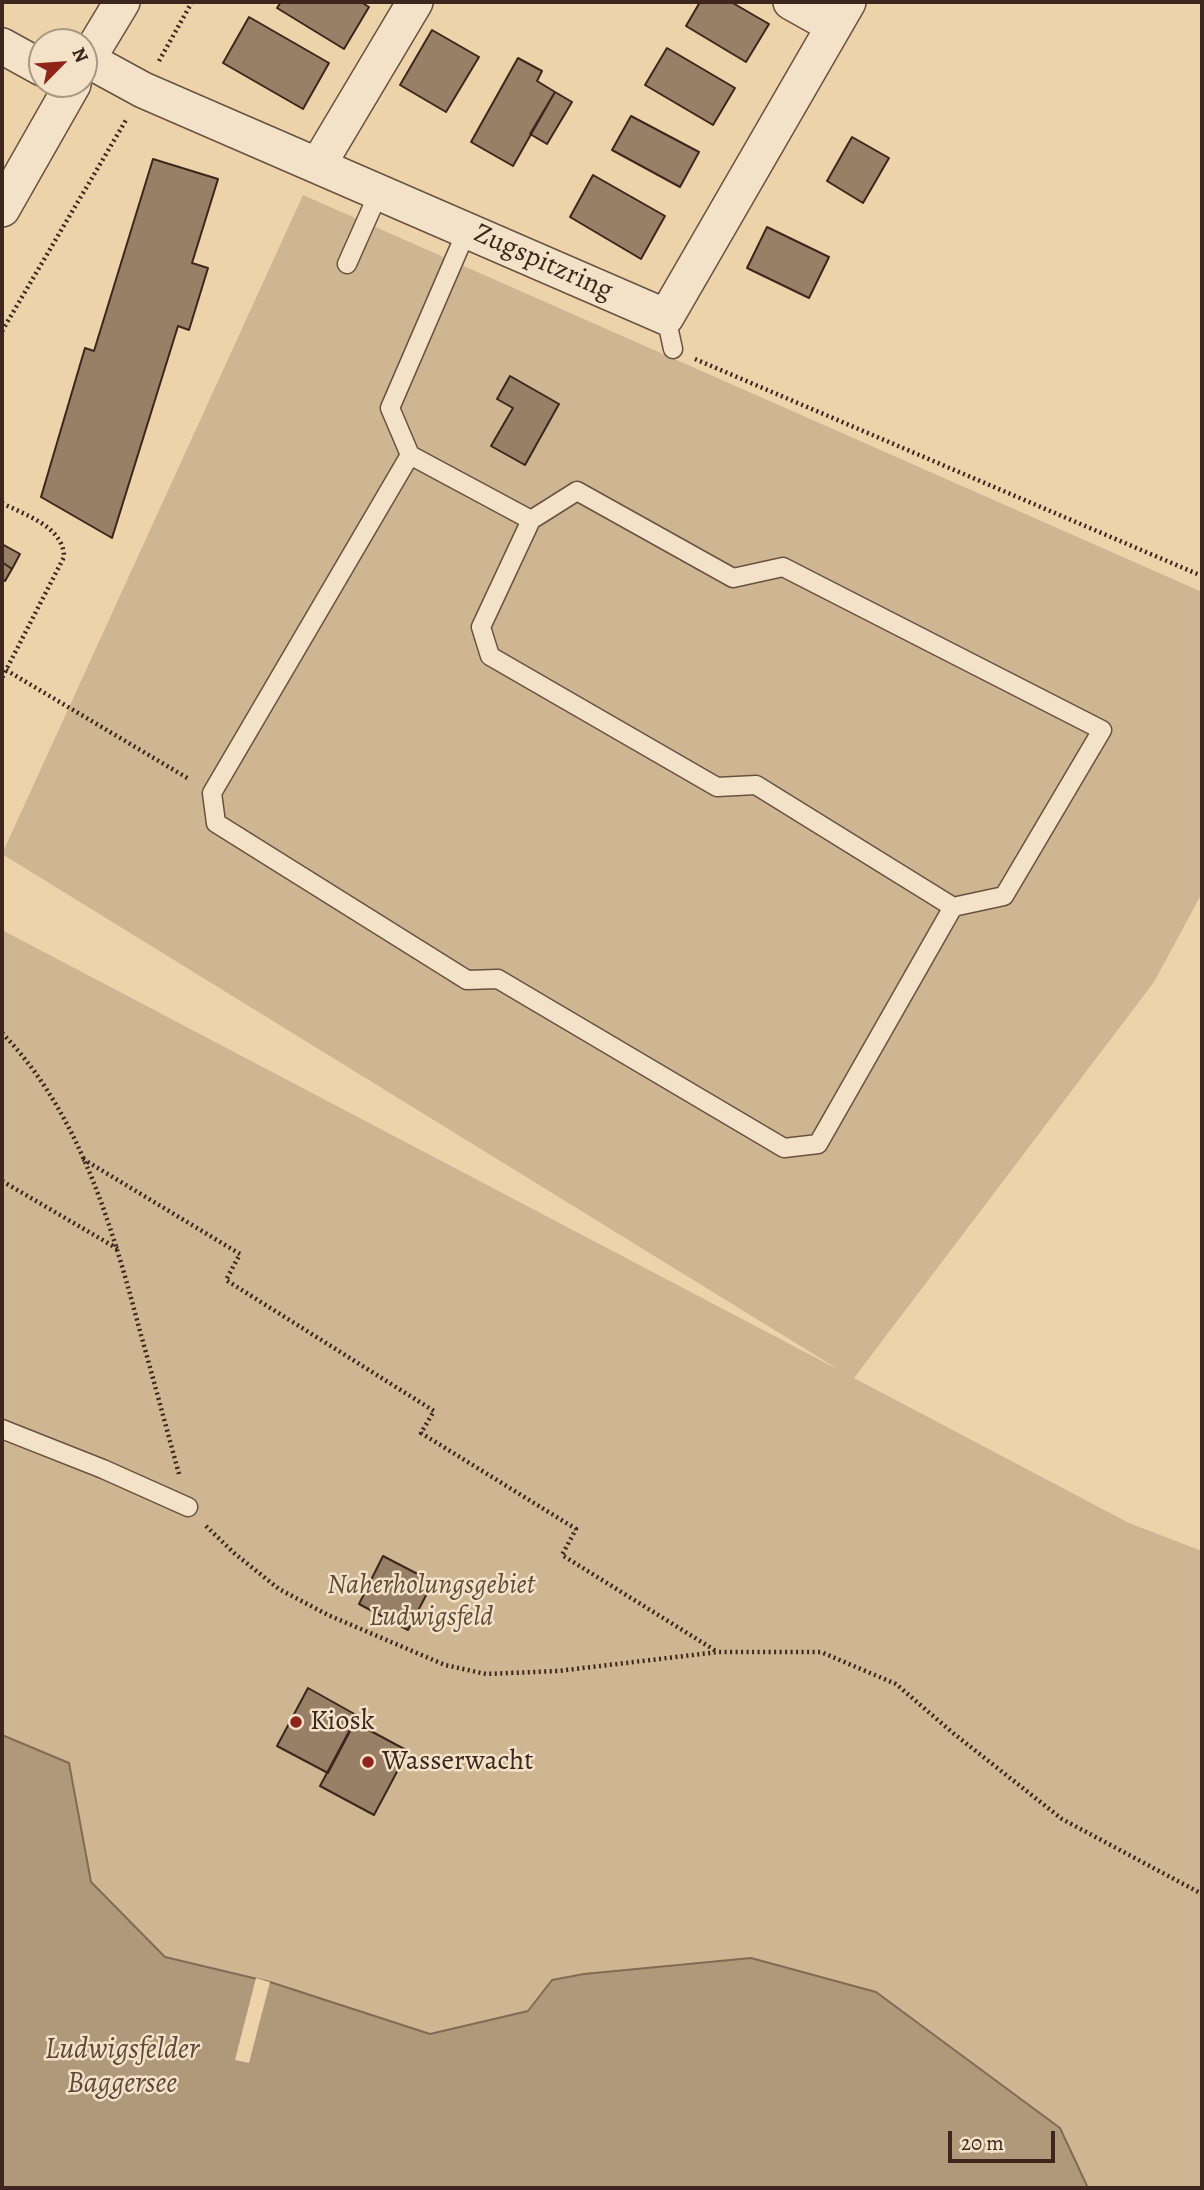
<!DOCTYPE html>
<html>
<head>
<meta charset="utf-8">
<style>
  body { margin:0 }
  #map { position:relative; width:1204px; height:2190px; overflow:hidden; background:#ecd3aa; font-family:Alegreya,serif }
  canvas { display:block }
  .frame { position:absolute; inset:0; border:4px solid #3c261d; pointer-events:none }
  .north { position:absolute; left:28px; top:28px; width:70px; height:70px; box-sizing:border-box; background:#f3e2c8; border:2px solid #aa9784; border-radius:50%; rotate:65deg; font-size:19px; font-weight:700; line-height:28px; text-align:center; color:#3c261d }
  .north::after { content:''; display:block; margin:auto; width:24px; height:32px; background:#8f2418; clip-path:polygon(50% 0,100% 100%,50% 72%,0 100%) }
  .scale { position:absolute; left:948px; top:2131px; width:107px; height:32px; box-sizing:border-box; border:4px solid #3c261d; border-top:0; padding-left:9px; font-size:21px; line-height:24px; white-space:nowrap; color:#3c261d; -webkit-text-stroke:5px #f3e2c8; paint-order:stroke }
</style>
</head>
<body>
<div id="map">
<canvas width="1204" height="2190"></canvas>
<div class="frame"></div>
<div class="north">N</div>
<div class="scale">20 m</div>
</div>
<script>
const g = document.querySelector('canvas').getContext('2d');
g.lineJoin = 'round';
function fill(path, color) {
  g.fillStyle = color;
  g.fill(path, 'evenodd');
}
function trace(path, color, width, dash) {
  g.strokeStyle = color;
  g.lineWidth = width;
  g.lineCap = dash ? 'butt' : 'round';
  g.setLineDash(dash || []);
  g.stroke(path);
}
function drawText(font, color, halo, rows, align = 'center') {
  g.font = font + ' Alegreya,serif';
  g.lineWidth = 5;
  g.setLineDash([]);
  g.textBaseline = 'middle';
  g.strokeStyle = halo;
  g.fillStyle = color;
  for (const [text, x, y, turn = 0] of rows) {
    g.save();
    g.translate(x, y);
    g.rotate((+turn || 0) * Math.PI / 180);
    g.textAlign = isNaN(turn) ? turn : align;
    if (halo) g.strokeText(text, 0, 0);
    g.fillText(text, 0, 0);
    g.restore();
  }
}
fill(new Path2D(`
  M303,195l899,397v301l-48,89 -300,396 275,145 73,28v637h-114l-28,-60 -185,-136 -124,-34 -167,16 -32,6 -24,31 -98,23 -160,-52 -105,-25 -74,-75 -22,-119 -67,-28v-805l839,441 -839,-517z`), '#ceb692');
const water = new Path2D(`
  M2,1735l67,28 22,119 74,75 105,25 160,52 98,-23 24,-31 32,-6 167,-16 125,34 184,136 28,60h-1086z`);
fill(water, '#b0987a');
trace(water, '#826a55', 2);
fill(new Path2D(`
  M256,1978l14,4 -21,81 -14,-3z`), '#ecd3aa');
const building = new Path2D(`
  M281,2h80l8,5 -25,42 -67,-41z
  M700,2h31l38,22 -23,38 -60,-36z
  M249,17l80,46 -26,46 -80,-46z
  M432,30l47,27 -33,55 -46,-27z
  M667,48l68,40 -22,37 -68,-40z
  M518,58l24,13 -5,10 18,11 -42,74 -42,-24z
  M555,92l17,10 -25,42 -17,-10z
  M631,116l68,36 -19,35 -68,-37z
  M852,137l37,21 -26,45 -36,-22z
  M153,159l65,20 -26,84 16,5 -19,62 -11,-4 -66,212 -71,-41 44,-149 9,3z
  M593,175l72,41 -24,43 -71,-42z
  M767,227l62,30 -20,41 -62,-30z
  M510,376l49,28 -34,61 -34,-19 22,-38 -16,-9z
  M2,544l18,10 -8,15 -10,-7z
  M2,562l10,7 -7,12 -3,-2z
  M383,1556l50,26 -25,48 -49,-26z
  M308,1688l50,28 -30,57 -51,-27z
  M354,1722l54,29 -34,64 -54,-29z`);
fill(building, '#988066');
trace(building, '#3c261d', 2);
const service = new Path2D(`
  M467,230l-77,178 20,47 121,65 46,-29 156,87 50,-11 319,163 -98,166 -51,11
  M347,264l32,-72
  M666,317l7,32
  M410,455l-198,338 4,30 251,157 31,-1 286,169 34,-4 135,-237 -197,-122 -39,2 -227,-131 -9,-29 50,-107
  M2,1429l101,40 85,38`);
const minor = new Path2D(`
  M791,2l43,24
  M2,46l40,22
  M88,60l55,30 523,227 182,-315
  M84,65l38,-63
  M318,165l97,-163
  M2,209l71,-125`);
trace(service, '#685140', 21);
trace(minor, '#685140', 38);
trace(new Path2D(`
  M159,61l33,-59
  M2,331l124,-211
  M695,359l507,217
  M2,503c23,12 62,24 62,54l-62,121
  M6,670l183,109
  M2,1033c78,80 111,196 139,302 13,46 25,92 38,139
  M83,1159l157,95 -14,26 208,131 -13,22 155,96 -14,26 154,96
  M2,1181l116,68
  M206,1526l28,27 45,36 49,26 117,50 41,9 72,-3 160,-19h103l75,32 57,49 109,86 140,75`), '#3c261d', 4.5, [2, 3.5]);
trace(service, '#f3e2c8', 18);
trace(minor, '#f3e2c8', 35);
for (const [x, y, r, color] of [
  [296,1722,7,"#8f2418"],
  [368,1762,7,"#8f2418"]
]) {
  const dot = new Path2D();
  dot.arc(x, y, r, 0, 2 * Math.PI);
  g.fillStyle = color;
  g.fill(dot);
  trace(dot, '#f3e2c8', 2.5);
}
drawText('28px', '#3c261d', '#f3e2c8', [
  ["Zugspitzring",543,263,24]
]);
drawText('italic 28px', '#604a3a', '#f3e2c8', [
  ["Naherholungsgebiet",431,1586],
  ["Ludwigsfeld",431,1618]
]);
drawText('28px', '#3c261d', '#f3e2c8', [
  ["Kiosk",310,1722],
  ["Wasserwacht",382,1762]
], 'left');
drawText('italic 30px', '#5f4839', '#f3e2c8', [
  ["Ludwigsfelder",122,2051],
  ["Baggersee",122,2085]
]);
</script>
</body>
</html>
